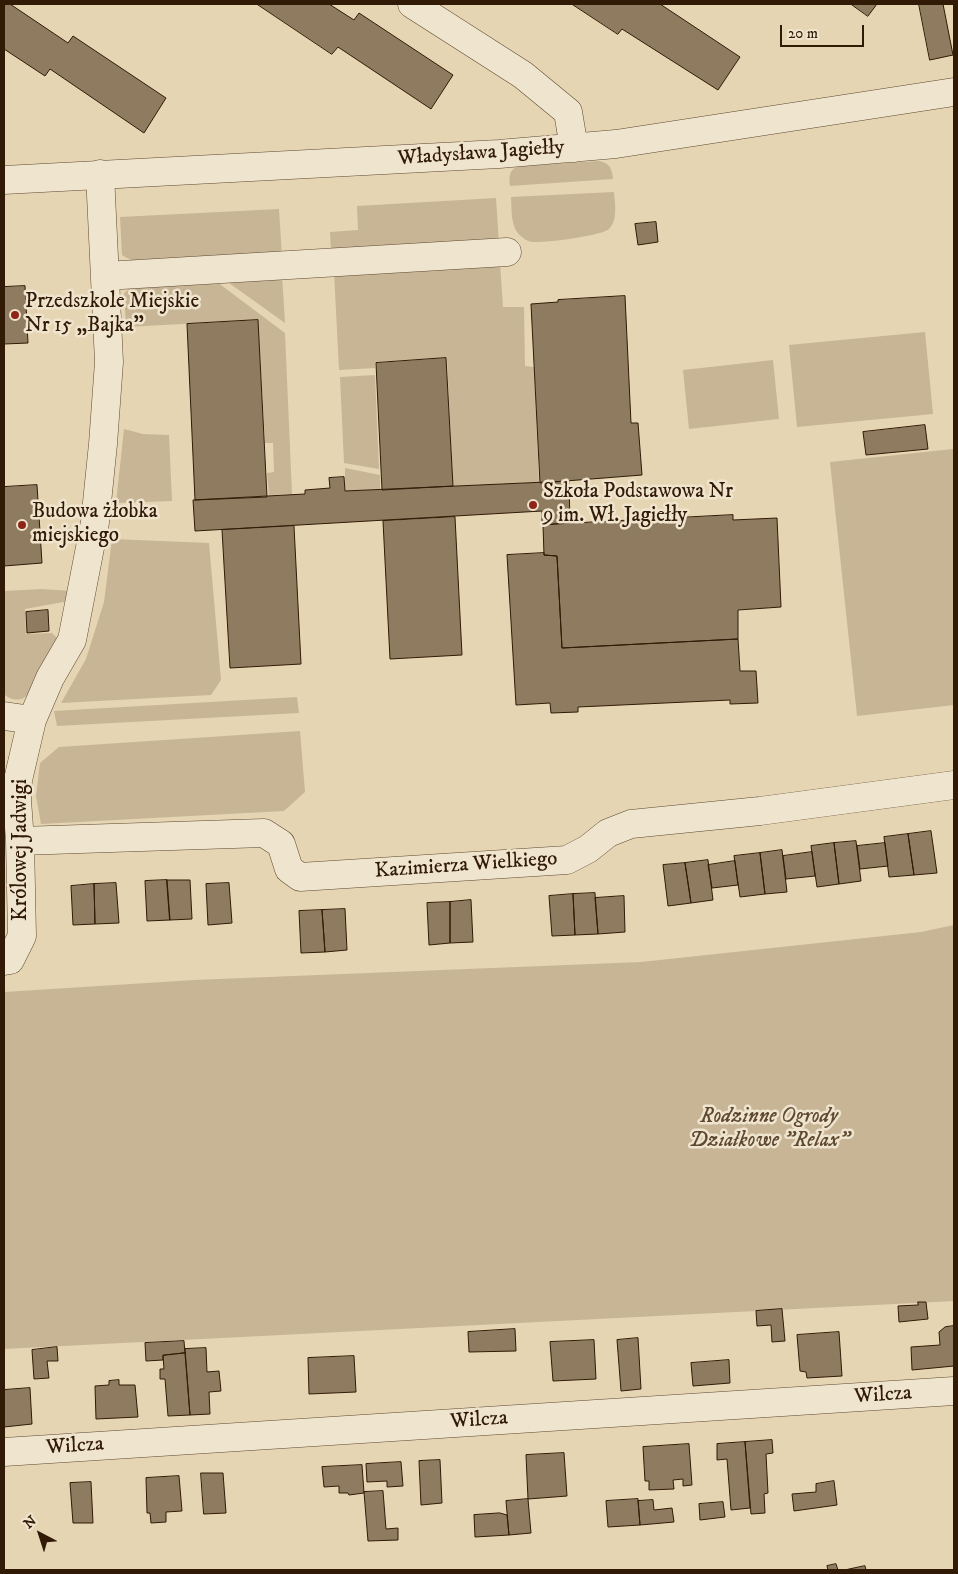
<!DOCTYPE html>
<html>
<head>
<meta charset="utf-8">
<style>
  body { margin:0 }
  #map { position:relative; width:958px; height:1574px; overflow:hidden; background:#e6d5b3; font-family:"IM FELL DW Pica",serif }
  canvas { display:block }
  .frame { position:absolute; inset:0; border:5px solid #311a06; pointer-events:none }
  .north { position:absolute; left:15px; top:1509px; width:50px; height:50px; -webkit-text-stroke:4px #efe4ce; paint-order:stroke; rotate:320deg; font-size:14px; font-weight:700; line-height:20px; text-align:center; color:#311a06 }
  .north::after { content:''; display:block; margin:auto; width:18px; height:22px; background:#311a06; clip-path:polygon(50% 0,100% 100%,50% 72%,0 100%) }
  .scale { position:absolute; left:780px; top:25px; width:84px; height:22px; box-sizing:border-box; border:2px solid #311a06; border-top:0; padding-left:6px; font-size:15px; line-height:18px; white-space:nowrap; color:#311a06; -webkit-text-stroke:4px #efe4ce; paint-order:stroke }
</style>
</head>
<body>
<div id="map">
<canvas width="958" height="1574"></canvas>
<div class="frame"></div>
<div class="north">N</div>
<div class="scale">20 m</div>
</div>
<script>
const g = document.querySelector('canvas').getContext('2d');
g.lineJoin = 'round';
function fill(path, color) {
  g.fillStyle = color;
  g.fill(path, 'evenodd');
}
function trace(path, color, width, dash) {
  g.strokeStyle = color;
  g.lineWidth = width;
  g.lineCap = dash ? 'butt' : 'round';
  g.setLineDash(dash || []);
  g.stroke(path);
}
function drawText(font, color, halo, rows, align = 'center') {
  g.font = font + ' "IM FELL DW Pica",serif';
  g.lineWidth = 5;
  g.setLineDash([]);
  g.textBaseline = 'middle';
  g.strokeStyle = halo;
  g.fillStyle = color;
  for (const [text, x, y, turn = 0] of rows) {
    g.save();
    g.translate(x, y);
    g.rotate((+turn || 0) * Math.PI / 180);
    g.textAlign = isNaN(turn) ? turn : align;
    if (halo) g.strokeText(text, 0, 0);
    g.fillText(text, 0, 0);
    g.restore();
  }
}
fill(new Path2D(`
  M599,161c11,2 13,8 14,18l-103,7c-1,-10 -1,-17 10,-20z
  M614,192c1,12 4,28 -5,37 -8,7 -65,14 -77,13 -4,-1 -7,-2 -10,-5 -12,-9 -10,-26 -11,-40z
  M496,198l3,46 -168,9 -1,-21 28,-2 -1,-24z
  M279,209l3,47 -148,6 -12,-7 -2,-38z
  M500,263l3,44h21l1,59 9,1 5,115 -86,4 -6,-128 -72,4v6l-36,2 -5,-98z
  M282,275l3,48 -63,-45z
  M213,279l72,54 7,161 -23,1 -2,-22 7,-1 -1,-29h-8l-7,-123 -132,7 -2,-34 9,-7z
  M925,332l8,82 -136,13 -8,-82z
  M773,360l6,59 -90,10 -6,-59z
  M375,375l4,94 -35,-6 -4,-86z
  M124,429l19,5 26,1 3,66 -56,2z
  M953,449l1,256 -97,11 -27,-254z
  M345,468l35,7v14l-35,2z
  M112,539l97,4 12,137 -10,15 -150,8 25,-44 18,-57z
  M42,589l29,2 -2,10 -44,8 1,25 26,-1 5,5c-1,4 -1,8 -3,12 -3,8 -22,43 -29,47 -7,5 -16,2 -21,-3v-103z
  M297,697l2,16 -242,13 -3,-15z
  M300,731l5,61 -21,19 -243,13 -5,-28 4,-33 19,-16z
  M954,925v376l-950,48v-357l190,-12 447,-18 280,-30z`), '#c7b596');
const building = new Path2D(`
  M4,4h6l58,39 5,-7 93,62 -22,35 -94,-64 -5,7 -41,-27z
  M257,4h72l25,16 5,-7 94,62 -22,34 -93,-62 -6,7z
  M572,4h88l80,53 -22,33 -96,-61 -4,5z
  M851,4h26l-9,12z
  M919,4h24l10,51 -23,5z
  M656,222l2,20 -20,3 -3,-21z
  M25,286l3,57 -24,1v-57z
  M625,296l6,127h7l4,52 -102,8 -9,-179 27,-2v-2z
  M258,320l9,177 -72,3 -8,-176z
  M446,358l7,128 -71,4 -6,-127z
  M925,425l3,24 -62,6 -3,-23z
  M344,477l1,14 224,-10 1,42 -28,2v-14l-347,20 -2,-31 112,-6v-4l25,-2 -1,-10z
  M37,485l5,78 -38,3v-79z
  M733,515v5l44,-2 4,89 -43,3v29l-176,9 -5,-92 -13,-1 -1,-30z
  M455,517l7,138 -72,4 -7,-138z
  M294,526l7,138 -71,4 -8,-138z
  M544,553v2l13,1 5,92 176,-9 2,32h16l2,32 -28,1v-4l-152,7v5l-27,1 -1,-10 -34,2 -9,-150z
  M48,610l1,21 -22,2 -1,-21z
  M931,831l6,42 -23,2 -6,-41z
  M908,834l6,41 -25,2 -5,-40z
  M856,841l5,40 -22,3 -5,-41z
  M834,843l5,41 -22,3 -6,-41z
  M885,843l3,23 -28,3 -3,-23z
  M782,850l5,42 -22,2 -5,-41z
  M812,852l3,24 -29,3 -3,-23z
  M760,853l5,41 -25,3 -6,-41z
  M708,860l5,40 -22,3 -6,-40z
  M735,861l3,24 -26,3 -4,-23z
  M685,863l6,40 -23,3 -5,-41z
  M167,880l3,40 -23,1 -2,-40z
  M167,880h23l2,39 -22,1z
  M116,883l3,40 -24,1 -1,-40z
  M229,883l3,40 -24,2 -2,-41z
  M94,884l1,40 -22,1 -2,-39z
  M595,893l3,41 -23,1 -2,-41z
  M573,894l2,41 -23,1 -3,-40z
  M624,896l1,36 -27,2 -3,-36z
  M471,900l2,42 -23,1v-41z
  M450,902v41l-21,2 -2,-42z
  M345,909l2,41 -22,2 -3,-42z
  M322,910l3,42 -24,1 -2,-42z
  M918,1302h8l2,17 -29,3 -1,-16 20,-1z
  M782,1309l3,32 -13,1 -1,-17 -14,1 -1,-15z
  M954,1326v40l-42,4 -1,-23 29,-2 -1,-13 6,-5z
  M515,1329l1,22 -47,1 -1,-20z
  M839,1332l3,44 -35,2 -1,-6 -6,-1 -3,-36z
  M638,1338l3,51 -20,2 -4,-51z
  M594,1340l2,39 -43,2 -3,-39z
  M184,1341l1,12 -22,2v5l-17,1 -1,-18z
  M57,1347l1,14h-11l2,17 -15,1 -2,-29z
  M206,1348l1,24 12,-1 2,20 -12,1 1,22 -20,1 -5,-66z
  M185,1353l5,62 -22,1 -3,-37h-5v-10h4l-1,-13z
  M354,1356l2,36 -47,2 -1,-36z
  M729,1360l1,23 -37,3 -2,-23z
  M119,1380v5h16l3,32 -42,2 -1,-33 14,-1v-4z
  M30,1388l2,36 -28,3v-37z
  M772,1440l1,13 -7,1 2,39 -4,1 1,19 -14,1 -6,-72z
  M745,1442l5,66 -19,2 -4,-51 -10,1v-16z
  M689,1444l3,41 -9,1v-7l-10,1 1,9 -25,1v-9h-4l-2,-34z
  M564,1453l3,43 -39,3 -2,-44z
  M440,1460l2,43 -21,2 -2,-44z
  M401,1462l2,24 -16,1v-6l-20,1 -1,-18z
  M362,1465l2,28 -15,2 -1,-2h-9v-7l-15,1 -2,-20z
  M201,1473h22l3,40 -22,1z
  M179,1476l3,35 -16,1v10l-15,1 -1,-10h-3l-1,-35z
  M834,1481l3,24 -43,6 -2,-17 24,-2v-8z
  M91,1482l2,41h-20l-3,-40z
  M383,1491l3,38 12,-1v12l-30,1 -4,-49z
  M528,1499l3,34 -22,2 -3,-34z
  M638,1499l2,26 -32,2 -2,-26z
  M653,1500l1,10 18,-2 2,14 -34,3 -2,-24z
  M723,1502l2,15 -25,3 -1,-16z
  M500,1513l7,2 2,20 -34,2 -1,-22z
  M836,1564l2,6h-10l-1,-4z
  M865,1566l1,4h-21z`);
fill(building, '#8f7b60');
trace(building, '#311a06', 1);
const minor = new Path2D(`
  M412,4l111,71 45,37 6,36
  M4,180l495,-26 117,-10 338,-52
  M105,276l402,-24
  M4,716l28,4
  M20,841l244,-8 17,11 8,25 11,8 267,-17 21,-11 20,-16 23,-9 129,-13 194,-26
  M4,961l6,-1 12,-24 -2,-95 -3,-41 1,-20 14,-60 18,-42 22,-38 23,-118 8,-78 6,-82 -9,-188
  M4,1452l950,-61`);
trace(minor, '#5e4931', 29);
trace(minor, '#efe4ce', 28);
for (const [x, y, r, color] of [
  [15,315,5,"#8f2418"],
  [533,505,5,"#8f2418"],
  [22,525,5,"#8f2418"]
]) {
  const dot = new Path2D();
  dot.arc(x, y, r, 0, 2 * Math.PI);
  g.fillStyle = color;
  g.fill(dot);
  trace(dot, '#efe4ce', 2);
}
drawText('21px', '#311a06', '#efe4ce', [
  ["Władysława Jagiełły",481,154,-4],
  ["Królowej Jadwigi",22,850,-90],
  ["Kazimierza Wielkiego",466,866,-4],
  ["Wilcza",883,1396,-4],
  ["Wilcza",479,1421,-4],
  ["Wilcza",75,1447,-4]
]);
drawText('21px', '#311a06', '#efe4ce', [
  ["Przedszkole Miejskie",25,303],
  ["Nr 15 „Bajka”",25,327],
  ["Szkoła Podstawowa Nr",543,493],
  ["9 im. Wł. Jagiełły",543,517],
  ["Budowa żłobka",32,513],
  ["miejskiego",32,537]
], 'left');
drawText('italic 21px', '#5e4831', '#efe4ce', [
  ["Rodzinne Ogrody",769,1118],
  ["Działkowe \"Relax\"",769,1142]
]);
</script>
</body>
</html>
